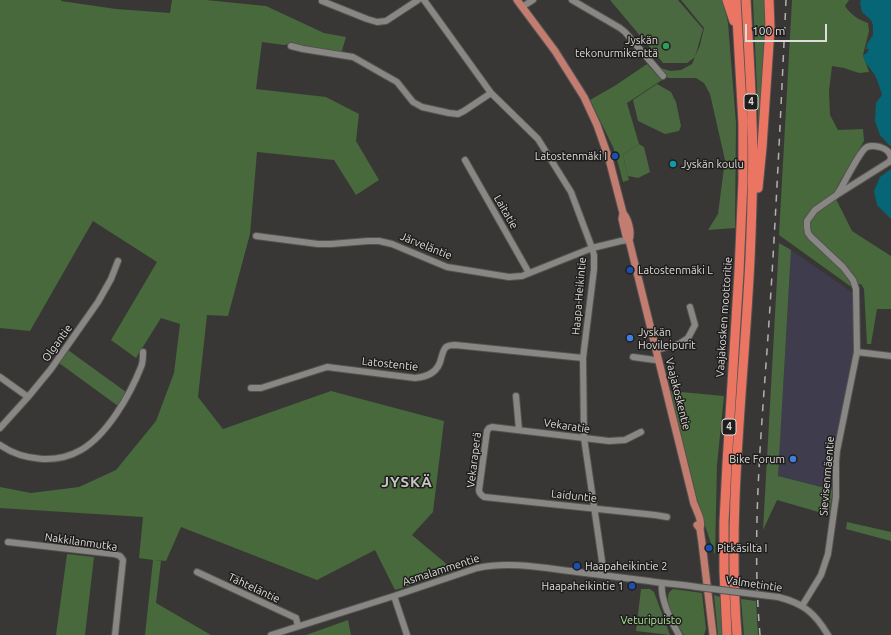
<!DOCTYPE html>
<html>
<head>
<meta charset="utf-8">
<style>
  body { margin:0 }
  #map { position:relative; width:891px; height:635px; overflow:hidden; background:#383735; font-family:Ubuntu,sans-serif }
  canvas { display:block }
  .scale { position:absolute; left:745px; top:24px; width:82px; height:18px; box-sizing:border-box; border:2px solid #dedddb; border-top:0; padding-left:5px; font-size:12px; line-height:14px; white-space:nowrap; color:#dedddb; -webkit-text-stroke:3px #1f1e1d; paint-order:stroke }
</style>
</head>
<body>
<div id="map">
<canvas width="891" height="635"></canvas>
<div class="scale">100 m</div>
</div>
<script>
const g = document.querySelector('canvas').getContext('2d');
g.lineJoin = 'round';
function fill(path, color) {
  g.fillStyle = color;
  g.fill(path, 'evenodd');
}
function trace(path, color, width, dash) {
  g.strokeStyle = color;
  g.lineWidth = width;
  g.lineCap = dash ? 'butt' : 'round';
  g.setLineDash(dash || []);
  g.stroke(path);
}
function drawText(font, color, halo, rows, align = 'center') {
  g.font = font + ' Ubuntu,sans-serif';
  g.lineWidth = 3;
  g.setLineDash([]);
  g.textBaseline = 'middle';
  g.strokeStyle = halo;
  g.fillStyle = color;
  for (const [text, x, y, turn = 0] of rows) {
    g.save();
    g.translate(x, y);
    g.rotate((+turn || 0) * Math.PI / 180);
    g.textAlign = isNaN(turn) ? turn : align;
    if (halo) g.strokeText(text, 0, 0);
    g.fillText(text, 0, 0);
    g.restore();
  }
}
fill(new Path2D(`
  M791,250l62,43 1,59 -21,138 -55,-14z`), '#3f3c4e');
fill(new Path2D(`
  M610,0h68l25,29 -8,28 5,-12 4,-17 -23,-28h42l5,23 8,100 -1,105 -27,2 10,-16 7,-54 -15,-66 -6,-11 -8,-5h-28l-10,-11 12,4 11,-1 11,-6 3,-7 -8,6h-24z
  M753,0h11l2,11 -1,39 -6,83z
  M657,84l14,8 5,10 5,24 -2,5 -14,3 -27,-13 -5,-21z
  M639,144l5,3 6,25 -12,6 -10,-2 -5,-21z
  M779,243l12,7 -13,226 55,14 -4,25 -52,-15 -14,30z
  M68,350l58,42 -8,14 -59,-43z
  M847,522l44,10v9l-45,-12z
  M641,589h9l4,3 16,43 -34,-4z
  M714,595l6,2 3,38h-5z
  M741,599l15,2 2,34h-14z`), '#4a6940');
fill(new Path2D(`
  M0,0h61v1l55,8 54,4 2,-13h34l60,6 58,27 22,4 -5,17 -51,-10 -6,1 -22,-3 -6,47 70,8 33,17 -3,27 23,39 -23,15 -22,-35 -77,-8 -7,82 -22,82 -21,-1 -9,82 25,32 108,-38 113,30 -11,91 -21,23 43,36 -60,19 -20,-40 -58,30 -136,-53 -15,34 -11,-1 6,1 -5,42 55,32h-66l8,-75 -14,-2 4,-41 -143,-9v-21l31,6 48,-6 37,-17 40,-49 18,-48 6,-49 -19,-6 -25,40 -25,-18 46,-78 -64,-41 -63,110 -30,-3z
  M792,0h57l-4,6c6,9 14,14 23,17l1,8 -6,24 6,17 -10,1 -15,-5 -12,-2 -3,25 1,24 8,15 25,-1 1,12 -27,46 -1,12 16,32 39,25v53h-14l-6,35h-4l-3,-55 -3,-5 -11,2 -71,-51z
  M647,64l15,16 -35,23 12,41 -16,11 6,25 -6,2 -7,-26 -3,-9 -23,-47 26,-15z
  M670,391l54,5 -7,69 -2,90 -15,-44z
  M67,554l27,3 -9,78h-29z
  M673,589l29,4 4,36 -2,6h-20c-5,-7 -18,-30 -16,-38 0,-4 2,-6 5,-8z
  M348,620l3,15h-46h1z`), '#47693b');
fill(new Path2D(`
  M861,0h30v146l-2,-1 -9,-10 -5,-14 1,-18 6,-8c-2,-7 -4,-13 -7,-20 -5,-8 -10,-10 -12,-20l4,-2 2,-4h-3l1,-5 6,-9v-10l-2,-5 -9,-8 -2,-9z
  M891,169v50l-14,-14 -3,-14 6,-14z`), '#076676');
const minor = new Path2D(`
  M424,0l67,93 47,46 33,53 21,56 2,7v14l-11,89 1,80 18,123 -1,14
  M572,0l48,28 5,4 38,44
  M322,1l45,18 10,3 9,-1 32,-21
  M522,7l11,-7
  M291,46l12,3 50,8 44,25 16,20 9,5 27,6 9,1 6,-3 27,-18
  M465,160l64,113
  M838,193c6,-9 22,-43 29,-46 4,-2 9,-1 13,0 6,2 9,4 11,10
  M256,236l62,8h13l37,-3h11l13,3 55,23 62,10 13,-1 70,-28 29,-7 8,-1
  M656,350l23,-6 9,-6 7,-13 -5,-18
  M857,352l-1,-63 -3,-9 -10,-13 -32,-30 -3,-4 -1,-6v-6l8,-11 23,-16 51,-32 2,-3
  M633,357l22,3 3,-1
  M0,377l28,20
  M251,388h10l66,-21 88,11c13,-1 23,-6 26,-19 1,-4 2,-9 5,-12 3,-2 6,-2 9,-2l128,13
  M516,396l3,34
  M0,428l28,-31 23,-28 47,-67 13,-23 7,-18
  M641,432l-16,8 -16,1 -117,-14 -3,1 -2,3 -8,59c0,3 2,5 5,7l171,18 12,2
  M0,445c23,16 57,19 81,5 26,-15 49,-55 60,-83 2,-4 2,-10 2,-15
  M8,542l106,12 6,2 3,4 -8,75
  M197,572l99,46 2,8
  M662,583c-2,16 9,38 17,52
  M394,596l13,39
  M778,597c25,6 37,16 50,38
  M802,606l19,-31 7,-21 8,-57v-35l1,-11 20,-99 34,4
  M271,635l123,-39 83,-28c33,-7 67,0 100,4 24,3 48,6 72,9 16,3 32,3 48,6`);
const major = new Path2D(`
  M517,0l38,51 29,46 13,28 12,34 14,54 -1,6 4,17 3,4 63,256c1,3 1,7 3,10 3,8 7,14 5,23
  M623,213c5,6 9,19 6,27
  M697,525l3,4 2,14 11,92`);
const highway = new Path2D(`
  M727,0l7,21
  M758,188l4,-41 8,-119 -1,-28
  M727,635l-3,-64v-49l3,-58 12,-192 4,-92v-57l-7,-123
  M737,635c-10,-125 7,-251 13,-376 2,-46 4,-92 2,-138 -1,-40 -4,-81 -6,-121`);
trace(minor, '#555351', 8);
trace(major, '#555351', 9);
trace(highway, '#555351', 11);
trace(minor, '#888784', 6);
trace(major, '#c37c70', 7);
trace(highway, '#eb7563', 9);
trace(new Path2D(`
  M760,635c-9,-104 2,-209 9,-313 7,-107 12,-214 17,-322`), '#b3b2b0', 1.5, [7, 7]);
const minorBridge = new Path2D(`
  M697,587l81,10`);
trace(minorBridge, '#555351', 8, []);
trace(minorBridge, '#888784', 6);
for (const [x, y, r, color] of [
  [666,46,4,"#2e9e5b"],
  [615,156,4,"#1a4fb4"],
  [673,164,4,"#0f9aa8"],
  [630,270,4,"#1a4fb4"],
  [630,338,4,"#3f7fe0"],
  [793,459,4,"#3f7fe0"],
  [709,548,4,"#1a4fb4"],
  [577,566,4,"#1a4fb4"],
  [632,586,4,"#1a4fb4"]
]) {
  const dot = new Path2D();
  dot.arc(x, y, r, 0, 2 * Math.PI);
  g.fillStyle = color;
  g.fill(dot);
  trace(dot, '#1f1e1d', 1.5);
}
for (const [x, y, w] of [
  [751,102,14],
  [729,427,14]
]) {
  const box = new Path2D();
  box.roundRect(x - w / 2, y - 8, w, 16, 3);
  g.fillStyle = '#1f1e1d';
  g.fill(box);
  trace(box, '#dedddb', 1);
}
drawText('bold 10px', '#dedddb', null, [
  ["4",751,102],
  ["4",729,427]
]);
drawText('11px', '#dedddb', '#1f1e1d', [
  ["Jyskän",658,40,"right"],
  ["tekonurmikenttä",658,53,"right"],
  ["Latostenmäki I",607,156,"right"],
  ["Jyskän koulu",681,164],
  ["Latostenmäki L",638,270],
  ["Jyskän",638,332],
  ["Hovileipurit",638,345],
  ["Bike Forum",785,459,"right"],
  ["Pitkäsilta I",717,548],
  ["Haapaheikintie 2",585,566],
  ["Haapaheikintie 1",624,586,"right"]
], 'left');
drawText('11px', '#dedddb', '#1f1e1d', [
  ["Laitatie",506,212,60],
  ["Järveläntie",426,246,22],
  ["Haapa-Heikintie",579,296,-85],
  ["Vaajakosken moottoritie",724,317,-86],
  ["Olgantie",57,343,-54],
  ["Latostentie",390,364,6],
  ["Vaajakoskentie",678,394,76],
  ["Vekaratie",567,426,8],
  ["Vekaraperä",474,460,-83],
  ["Sievisenmäentie",827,476,-85],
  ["Laiduntie",574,496,6],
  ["Nakkilanmutka",81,542,8],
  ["Asmalammentie",441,570,-18],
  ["Valmetintie",754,584,8],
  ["Tähteläntie",254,588,25]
]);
drawText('11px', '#ade29b', '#1f1e1d', [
  ["Veturipuisto",651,620]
]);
g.letterSpacing = '1px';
drawText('bold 15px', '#c8c6c4', '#1f1e1d', [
  ["JYSKÄ",407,482]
]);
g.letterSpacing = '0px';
</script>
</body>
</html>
